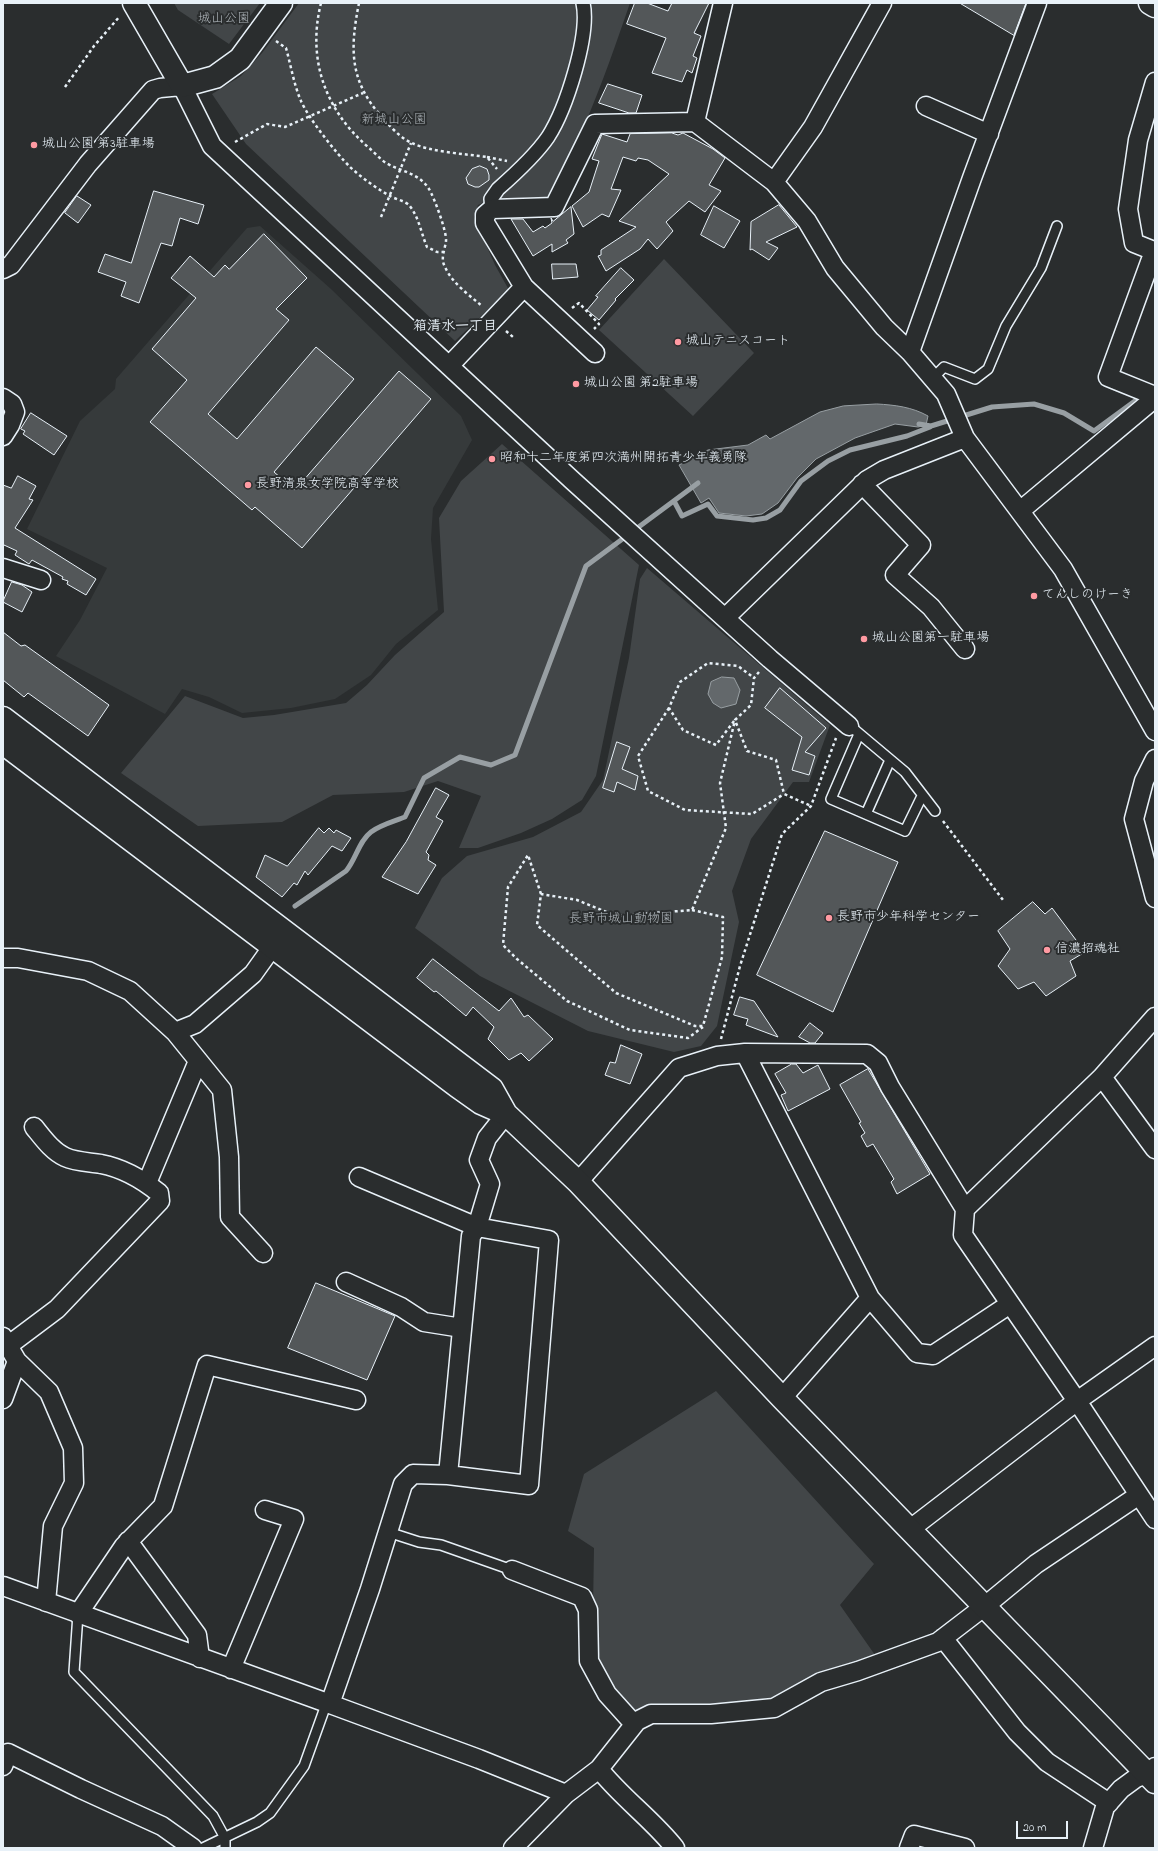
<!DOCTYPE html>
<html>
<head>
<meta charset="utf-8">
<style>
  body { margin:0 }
  #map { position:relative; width:1158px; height:1851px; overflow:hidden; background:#2a2d2e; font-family:"Indie Flower",sans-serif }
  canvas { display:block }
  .frame { position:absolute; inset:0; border:4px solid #e8f1f8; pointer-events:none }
  .scale { position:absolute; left:1016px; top:1821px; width:52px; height:18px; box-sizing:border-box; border:2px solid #e8f1f8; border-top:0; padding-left:5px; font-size:12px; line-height:14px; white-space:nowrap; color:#e8f1f8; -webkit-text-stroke:3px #2a2d2e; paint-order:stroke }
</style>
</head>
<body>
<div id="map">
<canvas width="1158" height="1851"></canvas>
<div class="frame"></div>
<div class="scale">20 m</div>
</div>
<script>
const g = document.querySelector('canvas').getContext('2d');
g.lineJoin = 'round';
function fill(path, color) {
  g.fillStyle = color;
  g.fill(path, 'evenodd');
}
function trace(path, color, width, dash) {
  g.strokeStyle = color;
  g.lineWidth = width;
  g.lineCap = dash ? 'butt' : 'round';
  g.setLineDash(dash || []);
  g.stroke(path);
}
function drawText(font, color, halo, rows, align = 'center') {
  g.font = font + ' "Indie Flower","Klee One",sans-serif';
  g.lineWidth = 4;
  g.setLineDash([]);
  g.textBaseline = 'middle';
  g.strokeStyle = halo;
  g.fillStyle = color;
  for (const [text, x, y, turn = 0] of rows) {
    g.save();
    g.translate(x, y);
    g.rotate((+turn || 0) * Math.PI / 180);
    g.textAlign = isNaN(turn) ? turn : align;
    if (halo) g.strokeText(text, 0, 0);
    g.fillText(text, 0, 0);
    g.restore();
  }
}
fill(new Path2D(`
  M260,226l71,63 130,127 11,24 -39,68 -2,31 7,71 -42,34 -25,31 -36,24 -44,9 -49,5 -33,-16 -27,-8 -17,25 -109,-58 24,-36 27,-52 -80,-39 53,-108 35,-32 1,-10 131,-151z`), '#363a3b');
fill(new Path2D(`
  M174,3h86l-31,41 -51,-34z
  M299,3h331c-14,41 -28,81 -45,121 -10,24 -21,52 -38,73l-56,2 -13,6 -4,12 21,48 14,25 -54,51 -209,-197 -34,-50 29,-18 21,-23z
  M664,259l90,94 -61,63 -94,-86z
  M502,444l137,121 -43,211 -14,24 -30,19 -31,14 -43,15h-19l22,-52 -43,-15 -34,11 -71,3 -51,27 -84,4 -77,-53 64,-77 58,22 31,-3 72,-12 21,-18 28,-30 49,-43 -5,-94 22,-37z
  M647,568l183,157 -21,57h-16l-42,57 -19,52 7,31 -22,104 -16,20 -27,6 -86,-21 -108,-55 -65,-48 27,-50 25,-22 66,-19 48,-25 22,-32 26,-122 11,-79z
  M716,1391l158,173 -34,41 35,50 -55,19 -39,21 -49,12h-81l-19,6 -31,-43 -8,-61 1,-61 -26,-17 16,-57z`), '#424648');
const water = new Path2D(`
  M877,404c18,1 35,3 51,12l-2,9 -8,2 -23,-3 -40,14 -39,21 -19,19 -19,25 -16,11 -16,2 -27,-3 -10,-15 -8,5 -22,-38 29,-15 40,-5 18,-10 4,4 50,-27 23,-6z
  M722,677l12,1 6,12 -4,14 -15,4 -8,-5 -5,-9 3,-12z`);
fill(water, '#63686b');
trace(water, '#989fa3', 1);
trace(new Path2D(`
  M919,424l12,2 61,-19 42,-3 30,9 30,18 45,-33
  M674,501l8,15 26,-12 9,12 36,4 13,-2 14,-8 21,-29 27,-20 22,-11 57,-14 23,-9
  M295,906l51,-35c10,-12 13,-30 25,-39 9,-7 24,-11 34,-15l19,-39 36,-21 31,8 24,-10 71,-189 112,-83`), '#989fa3', 5);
const building = new Path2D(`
  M635,3h12l21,8 4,-8h37l-15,30 7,3 -8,20 4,2 -5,15 -5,-3 -5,12 -30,-9 14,-35 -39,-14z
  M960,3h66l-12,32z
  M608,84l34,11 -6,18h-7l-30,-10z
  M672,133l6,2 5,-2 30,16 12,9 -16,27 12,6 -16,21 -16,-11 -23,21 7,9 -16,18 -9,-10 -8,10 -34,22 -8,-15 3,-1v-5l35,-23 -17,-6 50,-47 -21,-14 -10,-2 -2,3 -13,-4 -12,32 10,1 -12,27 -7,-3 -19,13 -11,-21 17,-14 10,-31 -7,-2 10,-25 25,8 3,-8z
  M480,166l7,3 2,6v5l-10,7h-4l-7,-3 -2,-6 6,-9z
  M154,191l50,14 -6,19 -18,-6 -8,28 -11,-3 -22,60 -18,-7 5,-14 -28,-10 7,-18 26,9z
  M77,196l14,9 -13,18 -13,-10z
  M779,205l18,22 -31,15 12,6 -9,12 -17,-11 -2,1 1,-28z
  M714,206l26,15 -16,27 -23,-13z
  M571,207l3,27 -8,6 2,3 -16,9v-8l-19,12 -22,-37h12l10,13 10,-6 2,2 7,-5 -1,-5 2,3z
  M264,234l43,44 -31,31 13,11 -81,94 29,25 79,-92 38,32 -80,93 21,18 104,-119 32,28 -129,149 -47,-41 -3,3 -102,-88 37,-42 -35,-31 44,-51 -25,-20 19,-22 24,21 11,-12 4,4z
  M552,264h24l2,13 -25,2z
  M621,268l13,12 -19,19 1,1 -17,20 -12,-10 11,-13 -2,-1z
  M31,413l36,23 -13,19 -31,-21 2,-3 -4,-2z
  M18,476l18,10 -7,13 4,1 -18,28 81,51 -10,16 -19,-11 1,-3 -6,-2 1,-2 -31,-17 -3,4 -14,-9 2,-4 -13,-6 -1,3v-63l8,3z
  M12,582l10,3 10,7 -10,20 -19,-10z
  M3,632l18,14 4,-1 84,60 -21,31 -60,-43 -4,4 -21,-17z
  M780,688l46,40 -21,24 10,4 -6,19 -17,-5 10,-33 -37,-29z
  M617,742l13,5 -8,22 16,7 -3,14 -18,-8 -3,10 -11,-4z
  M436,788l13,7 -13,22 7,4 -17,31 3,3 -1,5 8,5 -18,29 -36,-17 24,-35z
  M319,828l5,5 5,-5 5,5 2,-3 15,8 -9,13 -10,-5 -24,29 -3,-4 -8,14 -3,-2 -12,14 -26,-20 9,-22 22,11z
  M825,831l73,31 -65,150 -76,-37z
  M1033,902l12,12 7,-6 33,44 -15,9 6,15 -30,20 -12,-14 -16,7 -20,-23 12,-17 -12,-18z
  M433,959l66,52 12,-13 13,19 4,-2 25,24 -24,22 -8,-8 -12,7 -21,-21 6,-12 -21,-20 -7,9 -30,-25 -2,1 -17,-14z
  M740,997l14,4 24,36 -32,-12 2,-6 -14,-4z
  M810,1023l13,10 -8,10h-5l-11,-6z
  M621,1045l21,9 -12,30 -25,-9 5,-13 5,1z
  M792,1064h4l7,9 15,-8 12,24 -42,22 -7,-16 5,-2 -11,-19z
  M868,1069l62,105 -33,20 -6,-12 3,-3 -21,-35 -6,3 -6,-11 4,-3 -6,-10 2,-1 -21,-37z
  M316,1283l79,33 -28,64 -79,-32z`);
fill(building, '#535759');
trace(building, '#e8f1f8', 1);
const service = new Path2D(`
  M933,378l11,-11 31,12 13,-10 18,-43 35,-58 16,-42
  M855,730l50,42 30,39
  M859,734l-28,65 74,32 17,-35
  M866,814l24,-54
  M388,1532l31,10 22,3 71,25
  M78,1614l-4,58 139,144 12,22v10
  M203,1848l54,-26 13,-9 34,-47 23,-64`);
const pedestrian = new Path2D(`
  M492,209l-1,-10 7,-10c17,-15 37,-33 50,-52 18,-28 42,-102 35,-134`);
const minor = new Path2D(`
  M723,3l-28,119 79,60 33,39 28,47 49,59 26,25 36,42 19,44 98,131 92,162
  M1155,82l-17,58 -10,69 6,34 20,8 -46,126 47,19
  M926,106l63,28
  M774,182l39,-55 69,-124
  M3,269l8,-4 77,-101 65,-74 7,-2 22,-2 30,60 361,335 197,178 79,67
  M524,287l71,66
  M910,352l62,-174 65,-175
  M449,366l75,-79 -39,-64v-8l7,-6 62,-2 41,-83 100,-2
  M3,398l9,6 3,8 -5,13 -7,11
  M862,484l59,61 -26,30 36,32 34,42
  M1020,511l135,-113
  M3,568l38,12
  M725,618l142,-138 17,-10 81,-32
  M1155,759l-11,22 -10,38 21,79
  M3,958h15l70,13 42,20 45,41 47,58 7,67 1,60 33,36
  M1155,1017l-53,60 -137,132 -2,26 114,166 78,118
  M175,1032l20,-8 58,-50 20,-28
  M745,1053l125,245
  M1102,1077l53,72
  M578,1182l101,-114 38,-12 28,-3 122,1 11,9 12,24 75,122
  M147,1183l51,-122
  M346,1282l55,25 23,15 38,6
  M3,1337l14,24 32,31 24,56 1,35 -21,43 -7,76
  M9,1345l48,-36 103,-108 -1,-8c-16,-13 -37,-25 -58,-29 -12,-2 -25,-2 -36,-7 -13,-6 -22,-19 -31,-30
  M782,1398l88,-100 47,55 16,2 77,-51
  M3,1399l14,-38
  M448,1475l23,-239 6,-9 13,-43 -11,-24 8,-22 19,-24
  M909,1530l168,-129 78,-55
  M128,1541l69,94 3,23
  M512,1570l70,27 6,13 1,51 18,33 27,30
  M3,1586l327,118 40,-115 33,-105 10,-10 35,1 81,10 20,-245 -72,-13 -118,-50
  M78,1614l46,-68 39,-40 44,-141 149,35
  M943,1638l74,94 30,30 62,41
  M231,1669l63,-150 -29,-9
  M330,1704l149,55 87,35 -53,54
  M3,1766l5,-13 73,36 81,37 31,22
  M599,1769c23,29 53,50 76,79
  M566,1794l33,-25 38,-48 14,-7h60l63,-6 47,-26 37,-11 80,-29 47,-36 51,-42 103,-69
  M909,1848l5,-13 51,13
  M1093,1848l12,-41 16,-18 15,-11 11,-4 8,-7`);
const tertiary = new Path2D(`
  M134,3l48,83 33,-9 25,-18 41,-56
  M3,718l489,371 14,25 72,68 204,216 373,384
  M3,743l454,343 24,17 25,11`);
const primary = new Path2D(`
  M1150,3l5,3`);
trace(service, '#e8f1f8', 12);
trace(pedestrian, '#e8f1f8', 16);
trace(minor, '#e8f1f8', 21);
trace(tertiary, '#e8f1f8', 25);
trace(primary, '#e8f1f8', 25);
trace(new Path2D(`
  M321,3c-14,56 4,107 47,144 6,5 12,12 18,16 16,9 33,10 43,26 5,8 18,43 17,52 -1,9 -6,17 -1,26 7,16 24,28 37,39
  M359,3c-9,45 -10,78 23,114 8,9 18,21 30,26 18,9 54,11 75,14l10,12
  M276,41l10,7c5,18 8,37 15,53 8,18 35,52 49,66 12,11 26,21 40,29 5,3 15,5 19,9 10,12 12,28 18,42l10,5h6
  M65,87l29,-41 26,-30
  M235,142l32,-18 18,3 78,-34
  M487,157l20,4
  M381,217l30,-74
  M572,308l7,-5 20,21 -5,5
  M506,331l7,6
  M759,672l-5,6 -3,27 -16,15 12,31 29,9 8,34 27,12
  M669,708l-31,48 10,35 37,19 67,4 32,-20
  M734,721l-18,24 -33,-15 -14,-22 11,-26 28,-19 30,3 16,12
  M943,821l60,79
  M541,894l-13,-39 -20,32 -5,58 14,14 50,42 63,29 58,8 15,-11
  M692,910l31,7 -1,40 -19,69h-8l-79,-33 -79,-68 4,-31 36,6 39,16 76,-6 34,-82 -6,-45 15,-63
  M721,1039l19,-73 42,-132 29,-28 25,-68`), '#e8f1f8', 2.5, [3, 3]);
trace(service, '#2a2d2e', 9);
trace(pedestrian, '#2a2d2e', 13);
trace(minor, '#2a2d2e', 18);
trace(tertiary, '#2a2d2e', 22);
trace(primary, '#2a2d2e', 22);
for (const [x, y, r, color] of [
  [34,145,4,"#ff9aa2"],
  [678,342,4,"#ff9aa2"],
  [576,384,4,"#ff9aa2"],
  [492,459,4,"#ff9aa2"],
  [248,485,4,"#ff9aa2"],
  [1034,596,4,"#ff9aa2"],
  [864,639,4,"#ff9aa2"],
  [829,918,4,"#ff9aa2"],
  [1047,950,4,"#ff9aa2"]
]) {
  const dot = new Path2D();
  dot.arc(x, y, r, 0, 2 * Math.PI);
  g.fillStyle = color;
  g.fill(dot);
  trace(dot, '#2a2d2e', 1.5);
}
drawText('13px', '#aeb5ba', '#2a2d2e', [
  ["城山公園",224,20],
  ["新城山公園",394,121],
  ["長野市城山動物園",621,920]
]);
drawText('13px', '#e8f1f8', '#2a2d2e', [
  ["城山公園 第3駐車場",42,145],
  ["城山テニスコート",686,342],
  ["城山公園 第2駐車場",584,384],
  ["昭和十二年度第四次満州開拓青少年義勇隊",500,459],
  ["長野清泉女学院高等学校",256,485],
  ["てんしのけーき",1042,596],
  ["城山公園第一駐車場",872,639],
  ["長野市少年科学センター",837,918],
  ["信濃招魂社",1055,950]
], 'left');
drawText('bold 14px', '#e8f1f8', '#2a2d2e', [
  ["箱清水一丁目",455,328]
]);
</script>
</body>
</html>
